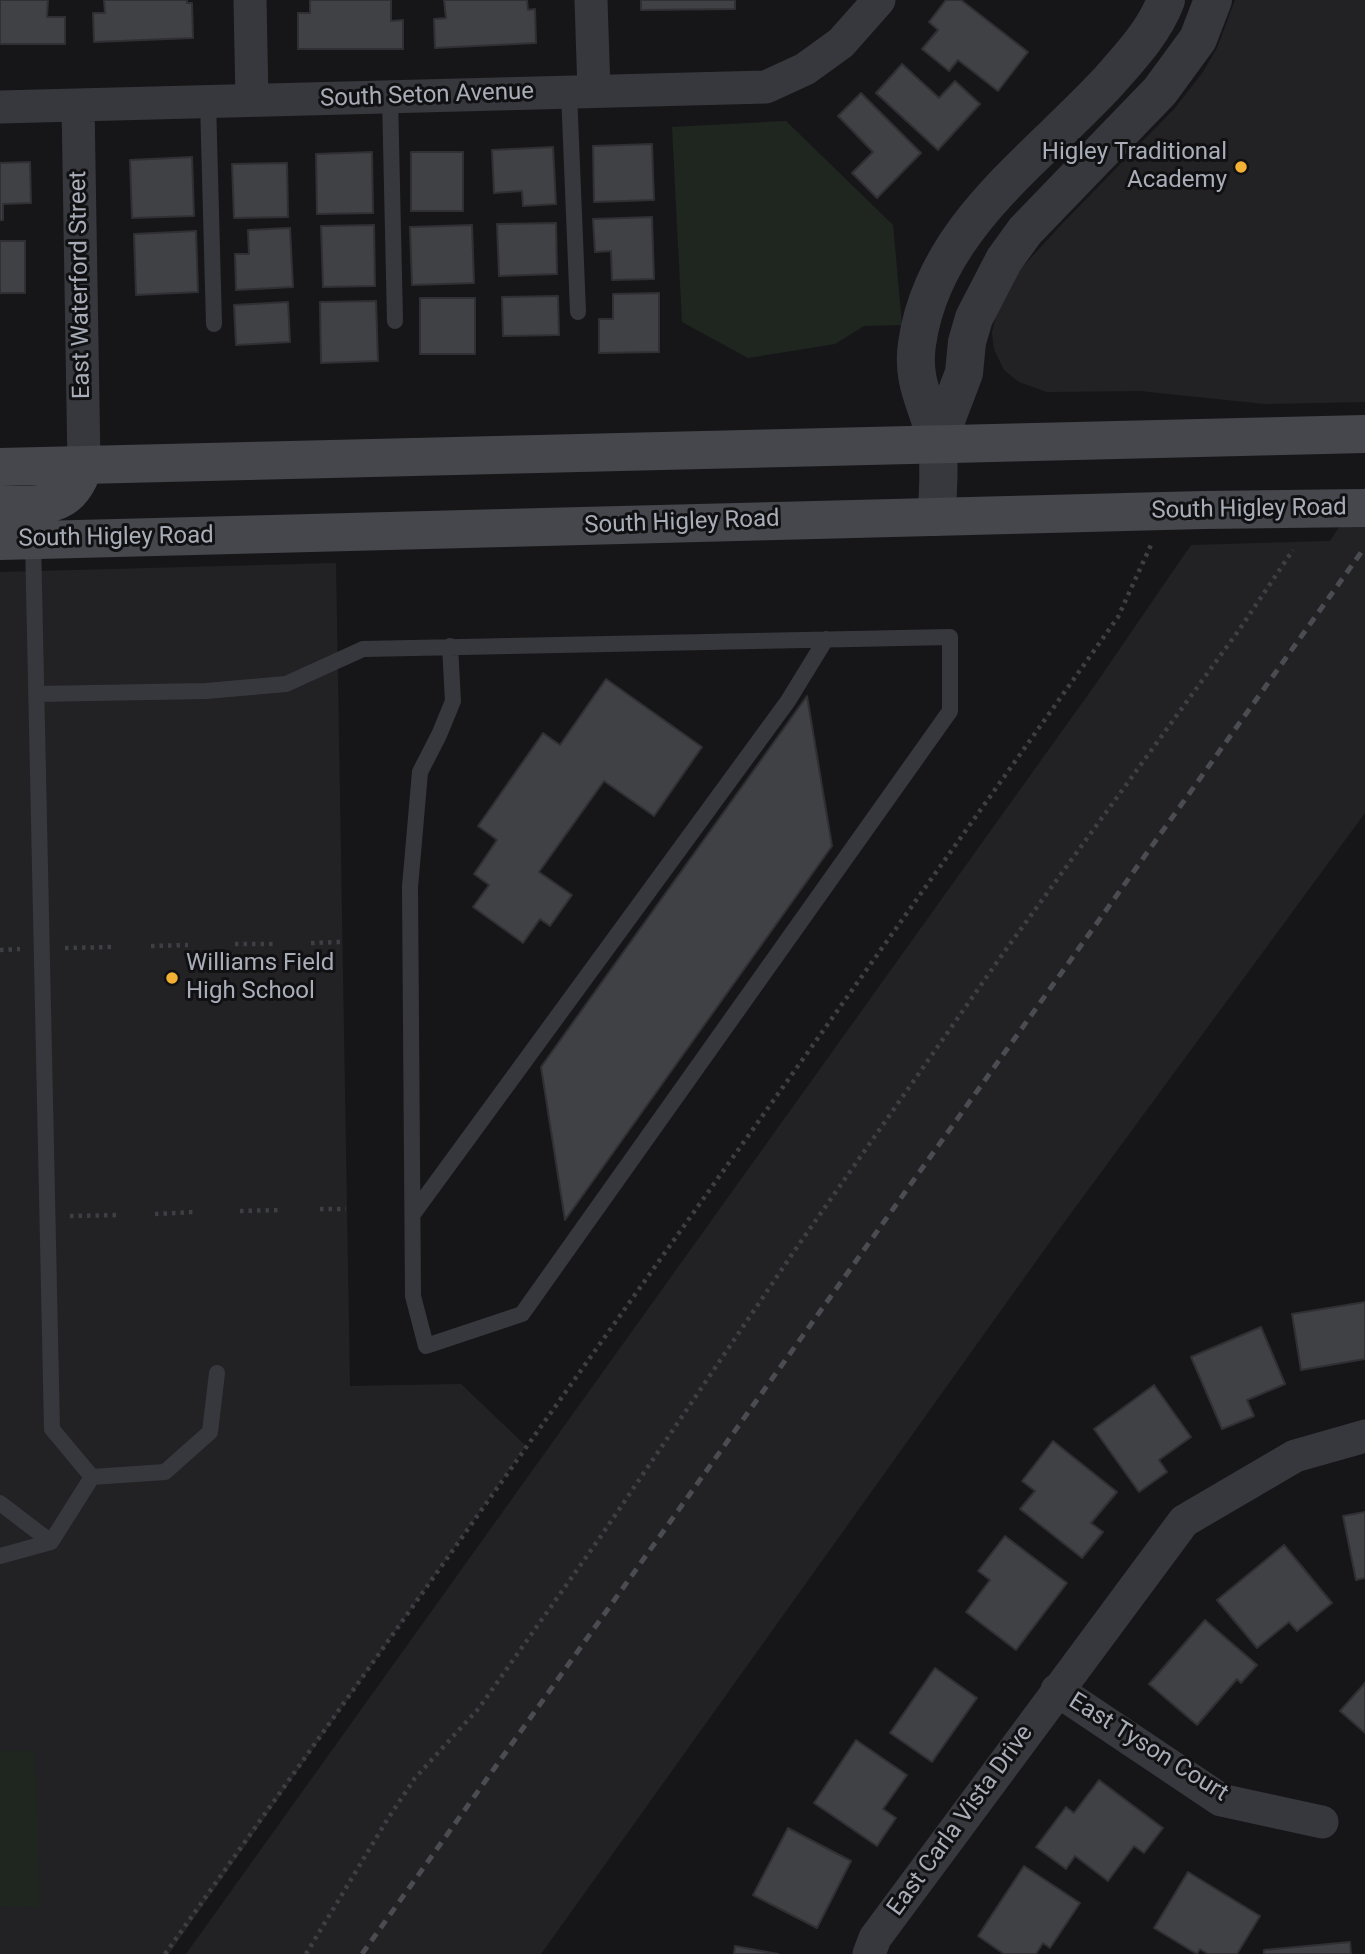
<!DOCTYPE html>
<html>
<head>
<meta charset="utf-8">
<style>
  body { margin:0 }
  canvas { display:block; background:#161618 }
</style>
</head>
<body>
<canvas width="1365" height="1954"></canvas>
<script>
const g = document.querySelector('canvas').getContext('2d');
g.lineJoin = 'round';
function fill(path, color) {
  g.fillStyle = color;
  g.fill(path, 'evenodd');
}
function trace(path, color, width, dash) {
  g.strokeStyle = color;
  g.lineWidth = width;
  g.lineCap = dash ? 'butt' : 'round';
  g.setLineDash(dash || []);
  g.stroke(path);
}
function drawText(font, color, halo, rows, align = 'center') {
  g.font = font + ' Roboto,sans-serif';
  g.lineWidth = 6;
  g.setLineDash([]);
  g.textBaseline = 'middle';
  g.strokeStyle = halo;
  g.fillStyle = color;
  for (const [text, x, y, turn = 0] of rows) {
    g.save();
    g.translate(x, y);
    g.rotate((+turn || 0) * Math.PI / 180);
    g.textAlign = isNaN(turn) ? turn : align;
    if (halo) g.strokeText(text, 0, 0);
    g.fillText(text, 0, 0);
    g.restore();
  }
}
fill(new Path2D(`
  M1235,0h130v402l-100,2 -125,-13 -93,1 -28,-10 -15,-12 -10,-21 -2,-16 5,-22 19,-37 45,-49 114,-117 28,-36 14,-24z
  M1365,487v326l-313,426 -511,715h-355l909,-1269 96,-140 139,-4z
  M336,563l14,823 111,-2 65,62 -357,508h-169v-1382z`), '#222225');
fill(new Path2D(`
  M786,121l107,104 9,100 -38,1 -29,18 -87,14 -66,-36 -10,-195z
  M0,1751h35l5,155 -40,1z`), '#1e261f');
const building = new Path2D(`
  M0,0h48l-1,17h18v27h-65z
  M104,0h83v3h5l1,35 -99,4 -1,-29h12z
  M310,0h81v21l12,-1v29h-105v-36h12z
  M444,0h83l1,10 7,-1 1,34 -101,5 -1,-29 12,-1z
  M641,0h94v9l-94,1z
  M946,0h15l67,52 -30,39 -40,-31 -9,11 -27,-22 16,-19 -9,-8z
  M902,64l37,34 16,-17 25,23 -42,46 -62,-57z
  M861,93l60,60 -44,45 -25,-25 21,-21 -35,-36z
  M652,144l2,56 -60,2 -1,-56z
  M553,147l3,57 -33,2 -1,-15 -28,2 -2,-43z
  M372,152l1,61 -56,1 -1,-60z
  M411,152h52v59h-52z
  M192,157l2,59 -62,2 -2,-58z
  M30,162l1,41 -28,1v16h-3v-57z
  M287,163l1,54 -54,1 -2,-54z
  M652,217l2,62 -42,1 -1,-29 -16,1 -2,-33z
  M556,223l1,51 -58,2 -2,-52z
  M374,225l1,61 -52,1 -2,-61z
  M472,225l2,58 -62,2 -2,-58z
  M290,228l3,59 -57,3 -1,-36h14l-1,-24z
  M196,231l2,61 -62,3 -2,-61z
  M0,241h25v52h-25z
  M659,293v59l-60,1v-34h14v-25z
  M558,296l1,39 -56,1 -1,-39z
  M420,298h55v56h-55z
  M376,301l2,60 -57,2 -1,-61z
  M288,302l2,40 -54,3 -2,-40z
  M606,679l96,68 -48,69 -50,-35 -65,91 33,23 -22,31 -10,-7 -17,24 -50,-36 16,-22 -15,-11 23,-34 -19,-14 65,-93 17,12z
  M807,696l25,150 -267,374 -24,-153z
  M1365,1302v57l-64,11 -9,-56z
  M1261,1327l24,57 -38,16 7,16 -32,13 -31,-72z
  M1154,1385l37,52 -32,23 8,12 -28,20 -45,-63z
  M1053,1441l64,51 -26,31 12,9 -21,26 -62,-49 15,-18 -13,-10z
  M1365,1512v66l-9,2 -13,-64z
  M1005,1536l62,47 -51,67 -50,-38 24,-32 -12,-9z
  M1284,1545l48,58 -35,28 -8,-9 -32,26 -40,-48z
  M1205,1620l52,45 -16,18 -4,-4 -40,46 -48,-41z
  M935,1668l42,30 -45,64 -42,-29z
  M1365,1683v50l-25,-22z
  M856,1740l51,35 -24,34 13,9 -19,28 -63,-43z
  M1099,1780l64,48 -19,25 -10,-7 -26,35 -33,-25 -9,13 -30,-22 30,-40 8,6z
  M788,1828l63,33 -34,67 -64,-33z
  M1024,1866l56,37 -30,45 -7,-5 -7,11h-32l-26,-18z
  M1188,1872l72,44 -23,38h-29l-8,-5 -3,5 -43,-26z
  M1350,1942l1,12h-87v-4z
  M735,1946l43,8h-44z`);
fill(building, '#404145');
trace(building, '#303034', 2);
trace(new Path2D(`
  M311,943l29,-1
  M235,944h40
  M151,946l37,-1
  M65,948l48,-1
  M0,950l20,-1
  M320,1209h26
  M240,1211l41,-1
  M155,1214l39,-2
  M70,1216l49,-1
  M165,1954l953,-1337 33,-72
  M306,1954l81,-134 28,-42 64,-70 120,-169 196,-289 207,-295 237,-325 54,-80`), '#3d3f44', 4.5, [3.5, 5]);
trace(new Path2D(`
  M569,92l9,220
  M390,97l5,224
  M208,101l6,223
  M33,540l19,889 40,48
  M36,694l170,-3 80,-7 77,-35 587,-12v74l-428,603 -96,32 -13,-50 -3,-409 10,-115 19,-37 14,-34 -3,-55
  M413,1214l375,-513 38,-62
  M92,1477l73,-5 45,-40 7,-59
  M0,1503l51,39
  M0,1556l51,-14 41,-65`), '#37383d', 16);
trace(new Path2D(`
  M250,0l2,100
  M591,0l3,91
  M78,105l6,360
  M0,107l766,-20 39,-18 36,-26 38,-43
  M1057,1690l164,110 101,22
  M869,1954l6,-16 309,-417 111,-65 70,-20`), '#37383d', 33);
trace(new Path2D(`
  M937,444l27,-71 3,-31 7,-24 30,-58 21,-29 135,-140 38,-52 15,-39
  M937,517c0,-24 4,-51 -1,-75 -7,-36 -25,-58 -19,-98 16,-115 117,-182 191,-262 22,-25 46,-50 58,-82`), '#37383d', 38);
trace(new Path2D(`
  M0,467l1365,-33
  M0,505c42,-1 70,7 84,-40
  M0,541l1203,-31 162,-2`), '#45474d', 38);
trace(new Path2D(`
  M362,1954l1003,-1407`), '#4a4c52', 5, [9, 7]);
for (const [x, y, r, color] of [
  [1241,167,7,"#f2b134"],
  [172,978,7,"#f2b134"]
]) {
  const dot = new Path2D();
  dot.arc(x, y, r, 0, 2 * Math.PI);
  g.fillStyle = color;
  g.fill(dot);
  trace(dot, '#111113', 2.5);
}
drawText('24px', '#a8adb8', '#111113', [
  ["South Seton Avenue",427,96,-2],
  ["East Waterford Street",81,285,-91],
  ["South Higley Road",1249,510,-1],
  ["South Higley Road",682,523,-2],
  ["South Higley Road",116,538,-1],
  ["East Tyson Court",1148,1748,32],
  ["East Carla Vista Drive",961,1821,-54]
]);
drawText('24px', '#a8adb8', '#111113', [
  ["Higley Traditional",1227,153],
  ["Academy",1227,181],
  ["Williams Field",186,964,"left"],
  ["High School",186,992,"left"]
], 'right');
</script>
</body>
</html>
